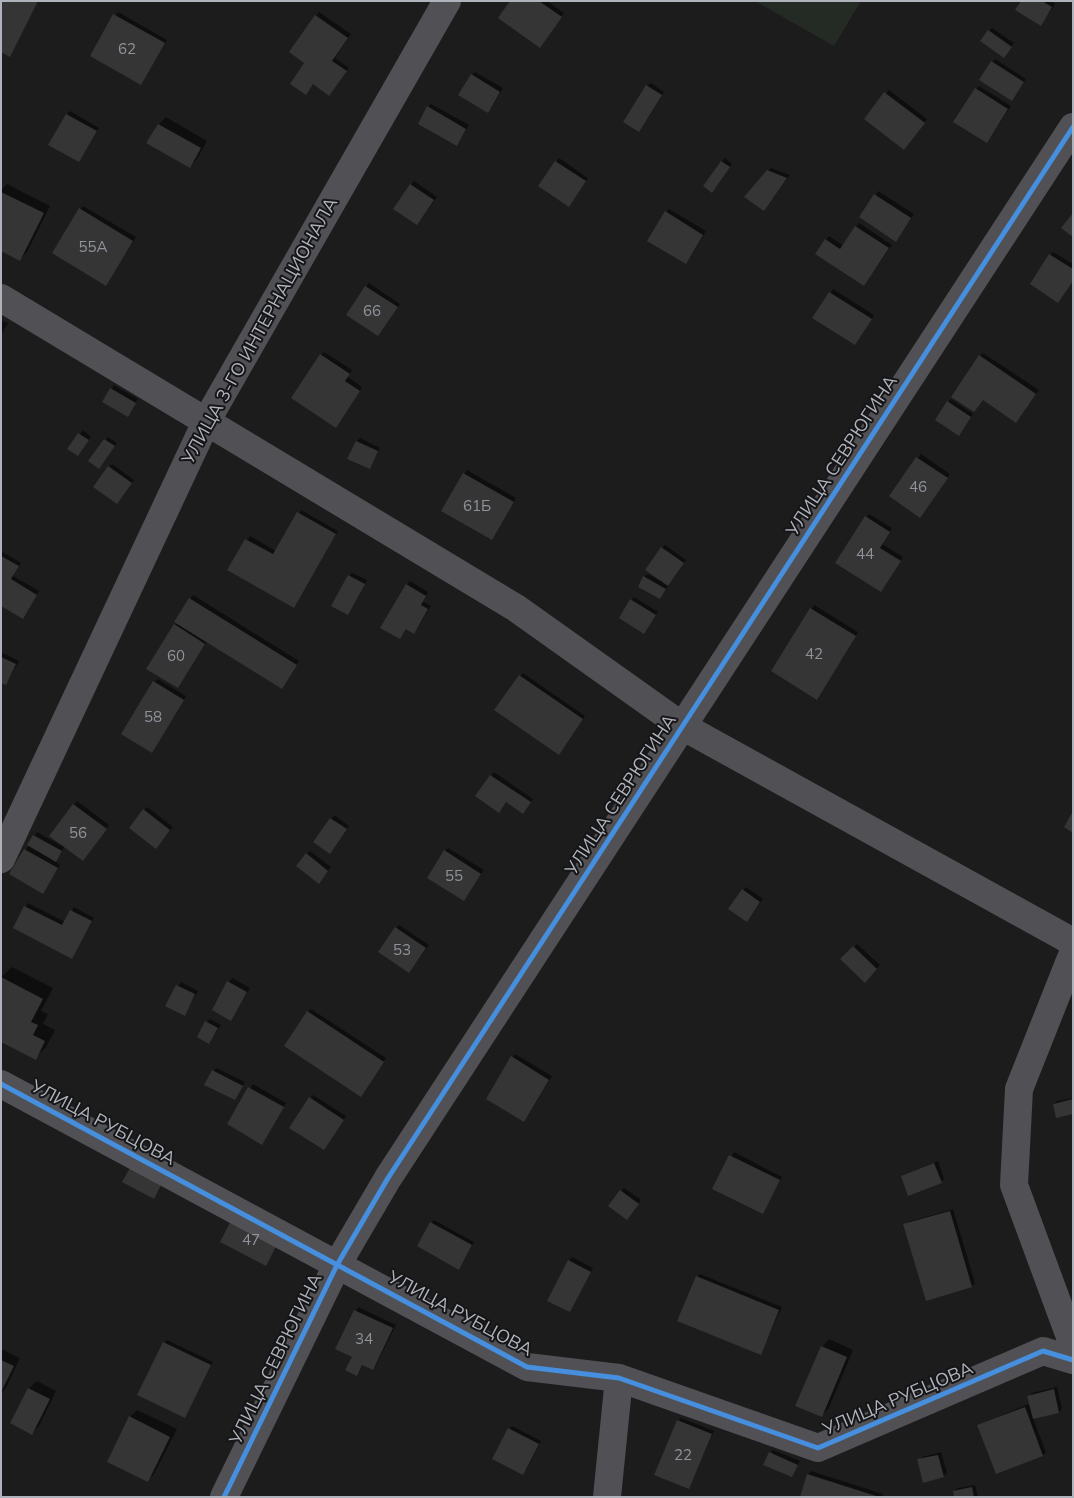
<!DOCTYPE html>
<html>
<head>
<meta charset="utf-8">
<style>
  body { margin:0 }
  #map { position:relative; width:1074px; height:1498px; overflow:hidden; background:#1c1c1c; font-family:Mulish,sans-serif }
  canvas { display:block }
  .frame { position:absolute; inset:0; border:2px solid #afb3bb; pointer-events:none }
</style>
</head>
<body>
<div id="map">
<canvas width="1074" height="1498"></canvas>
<div class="frame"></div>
</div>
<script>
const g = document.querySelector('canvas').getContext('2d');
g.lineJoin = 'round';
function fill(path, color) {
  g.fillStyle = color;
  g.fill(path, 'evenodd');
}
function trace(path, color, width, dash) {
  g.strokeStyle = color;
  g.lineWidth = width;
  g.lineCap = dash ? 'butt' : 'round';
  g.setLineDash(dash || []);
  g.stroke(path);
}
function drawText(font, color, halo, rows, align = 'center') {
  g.font = font + ' Mulish,sans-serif';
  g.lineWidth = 4;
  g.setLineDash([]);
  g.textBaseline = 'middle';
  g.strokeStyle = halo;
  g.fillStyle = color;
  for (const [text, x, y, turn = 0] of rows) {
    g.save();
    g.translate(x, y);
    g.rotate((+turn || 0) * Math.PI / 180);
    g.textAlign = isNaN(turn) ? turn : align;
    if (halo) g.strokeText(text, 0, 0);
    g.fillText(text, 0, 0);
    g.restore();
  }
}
fill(new Path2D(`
  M755,1h106l-27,45z`), '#242b25');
fill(new Path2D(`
  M1,1h37l-28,54z
  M512,1h35l17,12 -21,30z
  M1022,1h29l4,3 -14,20z
  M118,12l49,28 -26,43 -49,-28z
  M319,12l32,22 -16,24 14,10 -20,26 -23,-31 -15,-11z
  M992,28l22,15 -7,10 -18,-22z
  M995,59l31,20 -11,17 -34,-16z
  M475,72l28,16 -12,20 -19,-33z
  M651,83l13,9 -22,35 5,-41z
  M979,86l32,20 -21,32 -14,-49z
  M889,90l38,29 -20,26 -41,-26z
  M431,104l38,21 -12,19 -29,-37z
  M70,111l29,17 -20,33 -12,-47z
  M166,117l41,24 -10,18 -7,7 -31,-42z
  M559,158l29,20 -19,28 -29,-20z
  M725,158l7,6 -17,24 6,-26z
  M771,168l19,7 -23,31 1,-35z
  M414,181l23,16 -20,27 -22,-16z
  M7,184l43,22 -23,46 -7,7 -19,-9v-60z
  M878,191l36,23 -18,26 -35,-23z
  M83,206l53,31 -30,47 -26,-75z
  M669,209l37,22 -17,28 -23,-47z
  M859,223l33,22 -28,40 -38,-45 3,-4 15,10z
  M1053,252l20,12v16l-15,21 -8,-46z
  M369,283l31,21 -19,27 -33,-17z
  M833,289l41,26 -16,25 -44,-22z
  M1,320l7,3 -7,13z
  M324,352l28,18 -4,7 14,10 -23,36 -18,-68z
  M983,353l56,37 -23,31 -33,-22 -3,-43z
  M114,385l24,14 -10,16 -24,-14z
  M951,399l22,15 -11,17 -14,-29z
  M83,430l8,7 -10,14 -12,-2z
  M108,437l9,6 -15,21 3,-24z
  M360,438l20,10 -11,20 -12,-27z
  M921,454l29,20 -27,39 -33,-17z
  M112,464l22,16 -14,19 -11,-32z
  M467,470l49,28 -21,37 -52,-24z
  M301,510l37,21 -45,75 -64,-36 21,-34 26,15z
  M869,514l23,14 -10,16 21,13 -19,30 -18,-70z
  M665,545l21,15 -26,38 -16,-21 4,-3 11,6 3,-32z
  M1,551l20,12 -8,13 26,15 -13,23 -25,-9z
  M352,573l15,7 -19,33 1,-37z
  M410,581l18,11 -5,9 8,5 -14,23 -3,4 -8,-5 -6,10 6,-53z
  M193,595l106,66 -17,26 -75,-46 -29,46 -3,-62z
  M634,597l24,15 -14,20 -13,-32z
  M814,605l44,27 -38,63 -47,-24z
  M1,652l18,9 -13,23 -5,-2z
  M523,673l62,43 -23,34 -42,-74z
  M158,679l28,17 -34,55 2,-69z
  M494,772l39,27 -7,10 -20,-8 -29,-5z
  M77,801l32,24 -23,32 -21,-11 -10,15 5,4 -17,27 -32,-18 26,-42 23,13 14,-40z
  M147,807l26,20 -14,17 -15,-34z
  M334,815l15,11 -16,23 -18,-7z
  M448,848l36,22 -20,30 -19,-49z
  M310,851l21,16 -9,12 -16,-25z
  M746,887l17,12 -13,18 -7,-27z
  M28,903l37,19 9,-15 20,11 -22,39 -58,-30z
  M399,925l30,20 -20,27 -13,-44z
  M857,944l23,21 -15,16 -23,-22z
  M12,967l41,21 -12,23 7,3 -5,10 12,6 -9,17 -11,11 -34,-18v-63z
  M232,978l18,10 -19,31 -18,-10z
  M181,982l17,9 -14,23 -17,-8z
  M311,1009l75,49 -25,37 -53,-83z
  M210,1019l11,6 -12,17 -2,-20z
  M515,1054l37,22 -25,41 -15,-60z
  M216,1068l29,14 -10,16 -22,-27z
  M253,1084l33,19 -24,40 -33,-19z
  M313,1095l33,21 -19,29 -17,-47z
  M1073,1098v15l-19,-9 3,-3z
  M734,1152l48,25 -20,36 -48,-24z
  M938,1161l6,18 -3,3 -39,-6z
  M624,1188l17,12 -11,15 -9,-24z
  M953,1209l22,74 -3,3 -67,-61 3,-3z
  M434,1220l40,22 -12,23 -31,-42z
  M284,1233l-18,32 -44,-23z
  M572,1257l21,11 -23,43 -1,-51z
  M700,1274l82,33 -22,47 -63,-77z
  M358,1307l38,18 -20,40 -3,4 -10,-5 -6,10 -3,-18 -17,-8z
  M829,1339l24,11 -24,58 -7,7v-68z
  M167,1340l46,22 -28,55 -21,-74z
  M1,1349l19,9 -14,30 -5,5z
  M37,1381l19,10 -17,35 -7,7 -21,-10 18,-35z
  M1057,1387l5,21 -3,4 -26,6 13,34 -3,3 -64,-30 49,-21 5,8 -4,-16 3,-3z
  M137,1410l40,19 -23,45 -7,7 -17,-64z
  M681,1418l33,13 -25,56 -11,-66z
  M512,1426l29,15 -15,29 -17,-41z
  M773,1450l27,11 -8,15 -22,-23z
  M941,1452l6,21 -4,3 -24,-16 3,-3z
  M811,1471l72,23 -1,3h-81l7,-22z
  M975,1485l3,12h-23l-1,-6 4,-3z`), '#0007');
fill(new Path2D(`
  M1,1h37l-28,56 -9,-5z
  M510,1h29l23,16 -22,31 -42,-30z
  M1021,1h21l10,6 -11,19 -26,-16z
  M113,14l52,29 -24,42 -51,-29z
  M315,15l33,23 -16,23 15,10 -18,25 -16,-12 -7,11 -16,-11 14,-21 -15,-11z
  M988,30l24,17 -8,11 -24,-17z
  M991,61l33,21 -12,19 -33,-21z
  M471,74l29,18 -12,21 -30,-18z
  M646,85l16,10 -23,37 -16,-10z
  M975,88l33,21 -21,34 -34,-21z
  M884,92l41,31 -21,27 -40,-31z
  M427,106l39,23 -9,17 -39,-22z
  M66,114l31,17 -18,31 -31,-17z
  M158,124l43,24 -11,20 -44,-25z
  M555,161l31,20 -17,26 -31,-21z
  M721,161l9,6 -18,26 -9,-7z
  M767,170l20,8 -23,33 -20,-14z
  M410,184l24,16 -17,25 -24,-16z
  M1,192l43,21 -24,48 -19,-10z
  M874,194l37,24 -15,24 -37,-25z
  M79,208l54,33 -27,45 -54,-33z
  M665,211l38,24 -17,29 -39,-23z
  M1073,213v24l-12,-9z
  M855,226l34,22 -25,38 -49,-32 10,-15 15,10z
  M1049,254l24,15v12l-15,22 -28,-19z
  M365,286l33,21 -20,29 -32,-21z
  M829,292l43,27 -17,26 -43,-27z
  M320,354l30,20 -5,7 15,10 -24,37 -45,-30z
  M979,355l57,39 -20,29 -33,-23 -9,12 -23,-15z
  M110,388l26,15 -8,14 -26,-15z
  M947,401l24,16 -12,19 -24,-16z
  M78,433l11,7 -11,16 -11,-7z
  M104,439l11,7 -16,23 -11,-8z
  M356,441l22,10 -8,18 -23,-10z
  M916,457l32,21 -28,40 -31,-22z
  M108,466l24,17 -15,21 -24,-17z
  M463,473l51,29 -22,38 -51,-29z
  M297,512l39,22 -42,74 -67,-38 18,-31 28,15z
  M865,516l25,16 -10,16 21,13 -20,31 -46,-29z
  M661,547l23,16 -16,23 -23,-16z
  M1,556l18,10 -8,13 26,16 -14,24 -22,-13z
  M348,575l17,9 -17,31 -17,-9z
  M643,576l23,13 -6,10 -22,-12z
  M406,584l20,12 -5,9 7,4 -14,25 -8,-5 -6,10 -20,-11z
  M189,598l108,67 -15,24 -108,-67z
  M630,599l26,16 -12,19 -25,-16z
  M810,608l46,28 -39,64 -46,-29z
  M174,624l31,20 -27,44 -32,-19z
  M1,657l15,7 -10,21 -5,-2z
  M519,675l64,44 -24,36 -65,-45z
  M153,681l31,19 -32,53 -31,-19z
  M490,775l41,27 -8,12 -17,-12 -7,11 -24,-17z
  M73,804l34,25 -24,32 -34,-25z
  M143,809l27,21 -14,19 -27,-21z
  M1073,811v22l-9,-6z
  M330,818l17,11 -17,25 -17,-12z
  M33,835l29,16 -6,11 -29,-17z
  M24,849l34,19 -15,26 -34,-20z
  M444,850l37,24 -17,27 -37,-23z
  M306,853l22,18 -9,13 -23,-18z
  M742,889l18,13 -13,20 -19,-13z
  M24,906l38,19 8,-15 22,11 -20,38 -59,-31z
  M395,927l31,21 -17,25 -31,-21z
  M853,946l24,23 -12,14 -25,-24z
  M1,977l42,22 -12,23 7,3 -5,10 12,6 -9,19 -35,-18z
  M227,981l20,11 -16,29 -19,-11z
  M176,985l19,9 -10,22 -20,-10z
  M307,1011l77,51 -23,35 -77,-51z
  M205,1021l13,7 -9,16 -12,-7z
  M511,1056l38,24 -25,42 -38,-23z
  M212,1070l31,16 -8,14 -31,-15z
  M248,1087l36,20 -22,38 -35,-21z
  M309,1097l35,23 -20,30 -35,-22z
  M1073,1099v15l-17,4 -3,-14z
  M729,1155l51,25 -17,34 -51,-25z
  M934,1163l8,20 -34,13 -7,-20z
  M131,1166l31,17 -8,16 -32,-17z
  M620,1190l19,14 -12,16 -19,-14z
  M950,1211l22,76 -46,14 -23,-77z
  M235,1213l46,24 -15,29 -46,-24z
  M430,1222l42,23 -13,25 -42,-24z
  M568,1260l23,12 -21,40 -23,-11z
  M696,1276l83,34 -18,45 -84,-34z
  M354,1310l39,18 -20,42 -11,-5 -5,11 -12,-6 7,-13 -17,-8z
  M163,1342l48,23 -26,53 -48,-23z
  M821,1346l26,11 -25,60 -27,-11z
  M1,1360l13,6 -13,26z
  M28,1388l22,11 -18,36 -22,-12z
  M1054,1389l5,24 -26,6 -6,-23z
  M1025,1407l18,49 -47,18 -19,-49z
  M129,1416l41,21 -22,45 -41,-20z
  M677,1420l35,14 -23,55 -35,-14z
  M508,1428l31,16 -16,31 -31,-16z
  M769,1452l29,13 -6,12 -29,-12z
  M938,1455l6,22 -21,6 -6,-24z
  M807,1474l69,22v1h-76z
  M972,1487l2,10h-20l-1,-6z`), '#353536');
trace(new Path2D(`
  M1,298l515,310 166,118 391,216
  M1,859l206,-439 240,-419
  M1073,953l-54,136 -5,96 59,160
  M1,1084l526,283 92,11 199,70 225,-97 30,9
  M224,1497l113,-232 51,-87 685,-1051
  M607,1497l12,-119`), '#515155', 28);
trace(new Path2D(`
  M1,1084l526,283 92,11 199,70 225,-97 30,9
  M224,1497l113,-232 51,-87 685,-1051`), '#468fdf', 5);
drawText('15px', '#90949a', null, [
  ["62",127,49],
  ["55А",93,247],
  ["66",372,311],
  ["46",918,487],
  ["61Б",477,506],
  ["44",865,554],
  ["42",814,654],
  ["60",176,656],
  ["58",153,717],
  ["56",78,833],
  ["55",454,876],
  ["53",402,950],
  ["47",251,1240],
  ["34",364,1339],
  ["22",683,1455]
]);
drawText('18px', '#afb3bb', '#161618', [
  ["УЛИЦА 3-ГО ИНТЕРНАЦИОНАЛА",260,331,-61],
  ["УЛИЦА СЕВРЮГИНА",842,456,-57],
  ["УЛИЦА СЕВРЮГИНА",621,795,-57],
  ["УЛИЦА РУБЦОВА",103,1123,28],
  ["УЛИЦА РУБЦОВА",460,1314,28],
  ["УЛИЦА СЕВРЮГИНА",276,1359,-64],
  ["УЛИЦА РУБЦОВА",898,1399,-23]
]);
</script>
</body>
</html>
